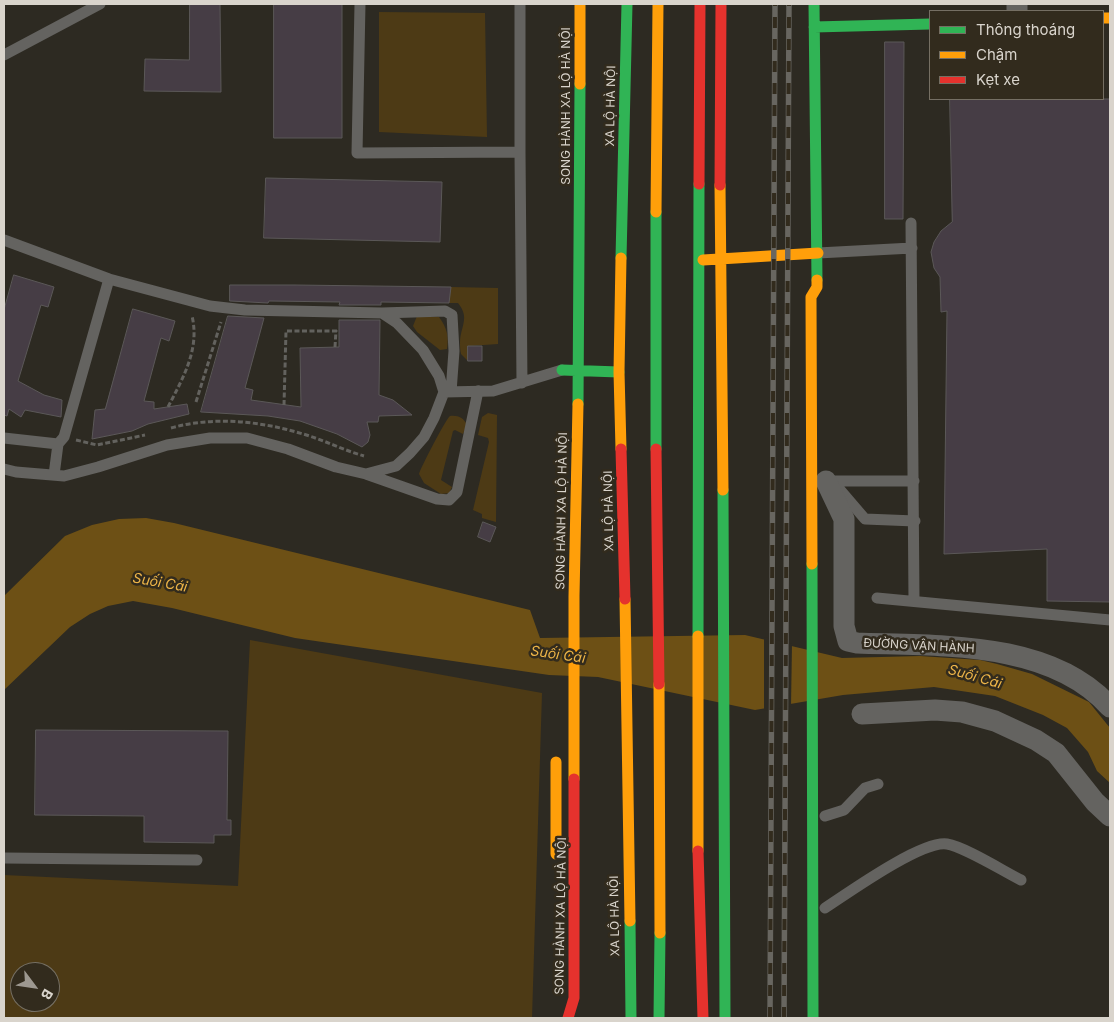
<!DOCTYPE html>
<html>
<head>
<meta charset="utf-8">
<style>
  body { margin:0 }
  #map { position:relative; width:1114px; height:1022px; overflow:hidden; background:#2d2a22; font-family:Inter,sans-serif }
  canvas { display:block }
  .frame { position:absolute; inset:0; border:5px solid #d9d4cc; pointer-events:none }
  .legend { position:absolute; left:929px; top:10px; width:175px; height:90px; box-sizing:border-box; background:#322b1d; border:1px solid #756f63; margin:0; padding:6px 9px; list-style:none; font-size:15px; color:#d9d4cc }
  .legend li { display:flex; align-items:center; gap:10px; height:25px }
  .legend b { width:25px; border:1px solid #756f63 }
  .north { position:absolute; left:10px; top:962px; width:50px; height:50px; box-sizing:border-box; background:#322b1d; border:1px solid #756f63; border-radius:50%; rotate:121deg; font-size:14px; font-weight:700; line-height:20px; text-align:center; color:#d9d4cc }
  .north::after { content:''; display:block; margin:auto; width:18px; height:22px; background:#9d9890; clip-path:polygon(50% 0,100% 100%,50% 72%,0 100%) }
</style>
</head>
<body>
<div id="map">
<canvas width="1114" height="1022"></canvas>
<div class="frame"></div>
<ul class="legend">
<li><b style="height:6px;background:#30b455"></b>Thông thoáng</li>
<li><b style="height:6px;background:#ff9f0a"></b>Chậm</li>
<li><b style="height:6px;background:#e5322d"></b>Kẹt xe</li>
</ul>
<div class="north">B</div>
</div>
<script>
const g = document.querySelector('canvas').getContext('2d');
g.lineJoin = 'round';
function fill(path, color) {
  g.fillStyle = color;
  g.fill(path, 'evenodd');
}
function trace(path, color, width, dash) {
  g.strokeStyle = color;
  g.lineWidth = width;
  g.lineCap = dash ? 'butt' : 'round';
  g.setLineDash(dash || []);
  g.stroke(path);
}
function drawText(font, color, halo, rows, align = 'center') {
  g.font = font + ' Inter,sans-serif';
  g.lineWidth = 5;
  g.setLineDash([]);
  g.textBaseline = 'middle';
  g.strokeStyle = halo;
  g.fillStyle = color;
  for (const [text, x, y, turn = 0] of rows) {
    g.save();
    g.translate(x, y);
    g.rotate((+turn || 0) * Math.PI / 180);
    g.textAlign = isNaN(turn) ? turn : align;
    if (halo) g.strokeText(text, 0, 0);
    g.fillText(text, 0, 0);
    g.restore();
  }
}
fill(new Path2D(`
  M379,12l106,1 2,124 -108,-5z
  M451,287l47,1v56l-29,2 -1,15 -7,-7c-1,-4 -1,-8 -1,-12 1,-17 10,-24 -2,-39h-9z
  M417,316l22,1c8,11 10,19 8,32l-7,1 -23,-18 -4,-6z
  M488,413l9,2 -1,107 -14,-4v-4l-9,-4 16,-68 -1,-4 -10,-3 4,-18z
  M450,416c8,-1 14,2 17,9l-4,9 -8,-4 -2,1 -12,49 11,7 -3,6 -8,1 -17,-11 -5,-9c2,-7 27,-55 31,-58z
  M250,640l292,53 -10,325h-528v-143l234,11zM20,972h30v30h-30z`), '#4d3a15');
fill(new Path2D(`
  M146,518l28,5 356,87 10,28 205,-3 97,23 78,-2 60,4 17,4 35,10 57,28 21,26v55l-13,-12 -9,-19 -21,-24 -24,-13 -48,-19 -61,-9 -91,8 -88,15 -157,-33 -49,-2 -254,-37 -123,-30 -39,-7 -25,5 -18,8 -20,13 -66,63v-94l61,-60 27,-11 27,-6z`), '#6d5015');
fill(new Path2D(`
  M764,637l28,7 -1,62 -27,5z`), '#2d2a22');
const building = new Path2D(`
  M190,4h30l1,88 -77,-1 1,-32 44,1z
  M274,4h68v134h-68z
  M885,42h19l-1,177h-18z
  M950,99h160v503l-63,-1v-52l-103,5 3,-243 -6,1 -1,-35 -6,-9 -3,-16 3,-10 7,-11 11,-9z
  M266,178l176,4 -2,60 -176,-4z
  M14,275l40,12 -6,20 -7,-2 -23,76 26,14 18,5 -1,17 -36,-7 -4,7 -12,-8 -2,7 -3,-1v-105z
  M230,285h65l156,2 -2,16 -68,-1v3h-42l1,-3 -71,-1 -1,2 -38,-2z
  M133,309l42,12 -6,20 -8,-3 -17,63 10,1v7l33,-5 2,10 -41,10 -16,7 -40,8 3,-29 10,-1z
  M228,316l36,2 -19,70 8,2 -2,10 50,7 -1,-59 39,-1v-27h41l-1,75 14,5 19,15 -33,1 -1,6h-11l3,13 -2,7 -6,5 -25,-13 -37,-13 -32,-5 -67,-4z
  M468,346h14v15h-14z
  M483,522l13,5 -6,15 -12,-5z
  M36,730l192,1 -1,89h4v15h-17v8l-70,-1v-26l-109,-1z`);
fill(building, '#463d45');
trace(building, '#5b5858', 1);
trace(new Path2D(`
  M335,347l1,-17
  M196,402l25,-80
  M284,405l2,-74h53
  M168,407c15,-29 32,-58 24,-91
  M171,428c43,-12 89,-7 132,6 21,6 40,16 61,22
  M76,440l21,5 48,-10`), '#63625e', 3, [5, 2.5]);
trace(new Path2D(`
  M360,4l-3,149 163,-1
  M520,4v148l2,231
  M4,55l96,-51
  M911,223l3,378
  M4,240l105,39 101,27 35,4 137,3 63,-2 7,4 2,36 -3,41
  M818,253l94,-5
  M444,392l49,-1 69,-21
  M4,438l54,6
  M4,469l12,3 48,4 34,-9 69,-22 43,-7h37l41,11 48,18 30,7 71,25 12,1 8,-8 21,-101
  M366,474l30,-8 14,-13 14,-16 10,-19 10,-26 -5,-16 -16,-26 -26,-27 -15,-10
  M54,475l4,-31 6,-7 45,-158
  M829,481h85
  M835,484l30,35 50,2
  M877,598l233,22
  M825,816l19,-6 21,-22 13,-4
  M4,858l193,2
  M825,908c23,-15 97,-68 122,-64 18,3 56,27 74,36`), '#646360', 11);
trace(new Path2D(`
  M1017,11v-7
  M826,481l18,38v107l4,15 9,2c81,3 194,-3 253,64
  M862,714l73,-4 27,2 33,9 41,19 20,13 39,49 15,14`), '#646360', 21);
trace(new Path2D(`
  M814,4l3,276
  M814,27l116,-3
  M621,258l6,-254
  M562,370l57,2
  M578,404l2,-320
  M656,449v-237
  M723,490l2,528
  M812,564l1,454
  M698,636l1,-452
  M630,921l1,97
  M659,1018l1,-85`), '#30b455', 11);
trace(new Path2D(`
  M1103,18h7
  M580,84v-80
  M720,185l3,305
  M656,212l2,-208
  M703,260l115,-7
  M621,449l-2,-77 2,-114
  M812,564l-1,-267 6,-10v-7
  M625,599l5,322
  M698,636v215
  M659,684l1,249
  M556,762v92
  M574,779v-183l4,-192`), '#ff9f0a', 11);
trace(new Path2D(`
  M699,184l1,-180
  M720,185l1,-181
  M621,449l4,150
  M656,449l3,235
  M698,851l5,167
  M568,1018l6,-20v-219`), '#e5322d', 11);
const rail = new Path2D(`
  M770,1018l5,-1014
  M784,1018l5,-1014`);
trace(rail, '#686660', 5.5);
trace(rail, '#322b1d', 4, [11]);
drawText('12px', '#d9d4cc', '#322b1d', [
  ["SONG HÀNH XA LỘ HÀ NỘI",566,106,-90],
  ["XA LỘ HÀ NỘI",611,106,-89],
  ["SONG HÀNH XA LỘ HÀ NỘI",562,511,-89],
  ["XA LỘ HÀ NỘI",609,511,-91],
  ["ĐƯỜNG VẬN HÀNH",919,646,3],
  ["SONG HÀNH XA LỘ HÀ NỘI",561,916,-89],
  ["XA LỘ HÀ NỘI",615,916,-91]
]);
drawText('italic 14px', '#eeb548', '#322b1d', [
  ["Suối Cái",160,583,10],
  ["Suối Cái",558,655,8],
  ["Suối Cái",975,677,16]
]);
</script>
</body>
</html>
